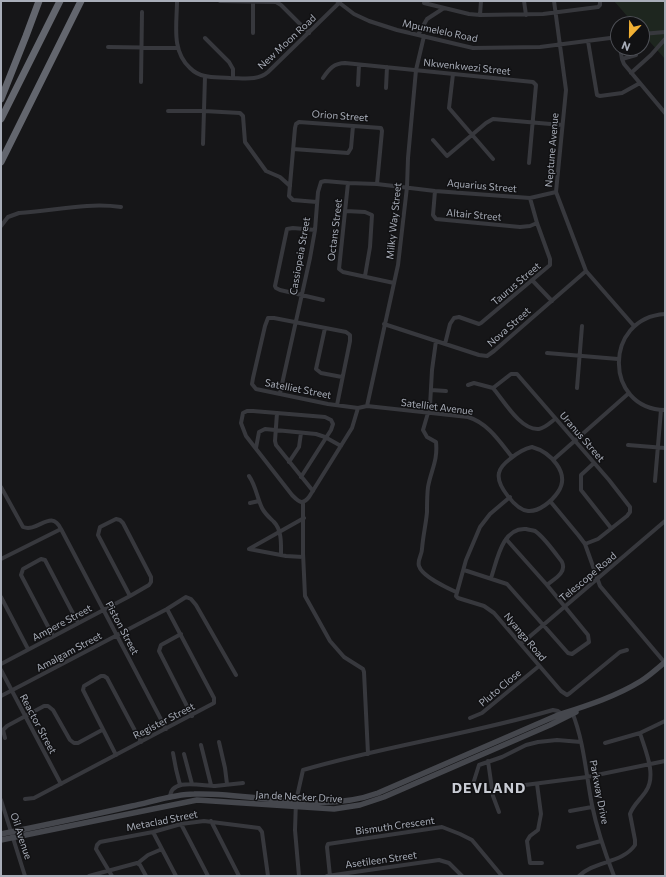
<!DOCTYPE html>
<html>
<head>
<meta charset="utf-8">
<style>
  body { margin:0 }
  #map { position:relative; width:666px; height:877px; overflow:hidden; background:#161618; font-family:Commissioner,sans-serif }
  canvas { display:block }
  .frame { position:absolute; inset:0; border:2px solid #a8adb8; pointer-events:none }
  .north { position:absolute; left:610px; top:16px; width:40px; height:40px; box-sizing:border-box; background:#111113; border:1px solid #4d4f55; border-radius:50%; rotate:202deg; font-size:11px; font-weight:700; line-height:16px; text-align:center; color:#a8adb8 }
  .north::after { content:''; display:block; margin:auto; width:14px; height:18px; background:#f2b134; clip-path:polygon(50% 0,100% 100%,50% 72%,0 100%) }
</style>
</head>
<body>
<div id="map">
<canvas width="666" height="877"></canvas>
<div class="frame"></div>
<div class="north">N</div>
</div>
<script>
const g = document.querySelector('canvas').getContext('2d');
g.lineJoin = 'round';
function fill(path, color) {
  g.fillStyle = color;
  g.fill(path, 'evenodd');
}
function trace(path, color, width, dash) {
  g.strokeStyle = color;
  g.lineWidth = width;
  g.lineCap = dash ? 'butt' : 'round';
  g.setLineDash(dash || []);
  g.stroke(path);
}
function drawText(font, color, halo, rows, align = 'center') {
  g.font = font + ' Commissioner,sans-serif';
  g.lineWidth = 3;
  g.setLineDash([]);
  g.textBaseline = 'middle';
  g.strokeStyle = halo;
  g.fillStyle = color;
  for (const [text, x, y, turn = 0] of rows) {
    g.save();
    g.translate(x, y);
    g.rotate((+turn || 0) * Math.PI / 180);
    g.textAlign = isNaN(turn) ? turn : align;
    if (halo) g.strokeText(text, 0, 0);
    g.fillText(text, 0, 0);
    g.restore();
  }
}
fill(new Path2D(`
  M614,1h51v58l-23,-26v-9h-8z`), '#1e261f');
trace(new Path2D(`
  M177,1c0,23 -6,50 13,67 4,4 9,7 15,8 8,2 17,1 25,2 13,0 28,3 38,-6l72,-70
  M220,1l56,1 5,3 28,28
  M253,1v32
  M337,1l17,13 15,7 28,9 76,18 67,-1 78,-10
  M524,1l2,14
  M554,1l12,89 -10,102 30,79 48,55
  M424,3l45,11 11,1 63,-1 55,-7 2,-2v-4
  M480,15l1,-14
  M642,34l23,-2
  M418,35l9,-16 17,-11
  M205,38l24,24 4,7v9
  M588,41l9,54 3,1 22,-3 18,-10
  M108,47l69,1
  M620,48l2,11 2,5 41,49
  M622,59l14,-4
  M631,73l20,-18 14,-16
  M453,74l-4,34 44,51
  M323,78c6,-9 11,-15 22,-15l188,19 3,3 -7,78
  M141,82l1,-70
  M358,85l1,-20
  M386,88l1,-21
  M168,111h36l36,2 3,3 2,26 21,29 14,6 10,9
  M433,140l14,16 39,-33 7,-4 69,6
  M203,144l2,-68
  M293,149l55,4 3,-5 2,-22
  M348,183l-9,86 4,3 51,11
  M435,191l-2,24 3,4 84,8 10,-1 7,-3
  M317,202l-24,-2 -4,-4 6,-68 1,-4 3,-2 82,6 1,3 -5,53
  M346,211l19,1 7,3 -2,32 -5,29
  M1,226l7,-9 11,-4c34,-2 68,-11 102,-6
  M315,230l-22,-2 -6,1 -12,57 1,2 4,2 43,10
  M532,280l20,21
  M665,314c-62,4 -61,95 0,96
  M384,324l95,31 8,1 7,-5 92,-80
  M325,328l-9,41 5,4 21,4
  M436,341l-4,29 -2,36 -7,24 4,7 9,5c2,19 -5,28 -8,45 -1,8 -1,17 -1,25 -1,12 -4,24 -5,37 0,6 -5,11 -3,17 3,10 28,22 37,26
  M445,344l5,-20 4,-6 5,-1 20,7 2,-1 69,-58v-6l-13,-36 -7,-25
  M547,353l71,6
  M468,385l6,-2 19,5
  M493,388l18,-14h6l92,106 21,27v5l-3,4 -29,23 -13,5
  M493,388c11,13 28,43 46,41 6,-1 12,-7 16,-10
  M577,388l5,-62
  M431,390l15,1
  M280,393l30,-135 5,-28 3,-38 3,-10 4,-1 23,2 29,1 58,7 95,7 26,-6
  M337,405l13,-64v-6l-4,-3 -5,-1 -67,-13h-6l-3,8 -12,52 -1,6 4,5 72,15 30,4 9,-2 101,11c20,6 32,25 44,40
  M367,406l31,-141 9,-78 1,-29 8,-88 8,-34
  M277,413l-2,28 1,4 37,46
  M628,445l37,3
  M532,447c18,5 39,26 26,45 -6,9 -19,20 -30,19 -12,-1 -32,-26 -29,-38 1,-6 7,-11 11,-14 7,-6 13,-10 22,-12z
  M256,448l3,-16 6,-3 51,5 9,3 16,9
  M553,460l76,-67
  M289,462l10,-15 2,-14
  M594,463l-13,12v15l30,38
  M249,476c7,10 8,22 13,32 3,6 8,10 12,14 8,8 7,23 7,33
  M301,477l30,-47 2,-6 -2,-4 -6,-3 -72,-6h-6l-4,2 -2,10 5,13 46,59c6,6 10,11 17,2l43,-69 6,-20
  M655,481l6,-71
  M1,487l22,40c15,6 28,-19 38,2
  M510,497l-20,17 -10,13 -14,33 -10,36 2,2 26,8 10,7 67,78 6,4 3,-2 50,-41 7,-2
  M550,501l29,35 6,8 15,42 65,77
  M303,502v51l2,43 25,45 14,16 19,12 1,3 4,82
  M250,503l9,-2
  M249,549l55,-31
  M249,549l37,7 17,1
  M1,559l60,-30 105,200
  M464,570l43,14 61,69 4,1 17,-12 -1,-7 -41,-50 -41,-46
  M491,578c6,-17 11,-51 35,-49 3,1 6,1 9,2 9,6 21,23 27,31 5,11 -8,17 -15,23
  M1,597l27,52
  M181,634l-20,11 -2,6 33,65
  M53,636l-32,-61 2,-6 18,-10 4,1 33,63
  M521,644l144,-123
  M1,664l129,-68 19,-11 2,-3v-5l-28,-54 -3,-3 -4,-1 -16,8 -2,8 32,61
  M1,670l60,114
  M1,696l166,-87 19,-12 5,2 5,6 40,70
  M572,712c12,29 14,63 20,93 5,25 13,48 22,71
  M470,718l12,-5 57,-47
  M5,738l-2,-8 4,-4 37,-20h4l5,4 17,30 4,3h4l24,-13
  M219,742l6,26 2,16
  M605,743l35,-10 25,-12
  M201,745l10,40
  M173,753l3,16 4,16
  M184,754l8,30
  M116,755l-33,-65 1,-4 17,-10h3l3,2 34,64
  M488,761l5,35 6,16
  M473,784l6,-19 23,-8 24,-12 12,-3 19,-2 24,2
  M537,784l4,30 -3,16 -8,6 -3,5 3,22h12
  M525,785l62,-8 78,-16
  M170,798c0,-21 32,-12 45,-12 9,-1 19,-2 28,-3
  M25,799l9,-1 180,-95v-5l-47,-89
  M1,800l24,76
  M570,811l22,-4
  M211,821l28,55
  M181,824l27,52
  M153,832l23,44
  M578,847l23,-6
  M138,863l10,-8 14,-6
  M89,876l48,-13 3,2 6,11
  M112,876l-16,-27 1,-4 3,-3 53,-10 28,-8 23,-3 55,7 3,4 6,44
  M299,876l-4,-46 1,-29 7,-31c82,-24 168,-36 250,-60l5,1 4,3
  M327,876l112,-16 10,3 13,13
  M330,876l-3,-29 1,-3 114,-17 18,7 12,6 30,36
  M579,876c15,-15 44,-13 56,-31v-5l-5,-26c3,-9 11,-15 16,-23 11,-16 -1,-41 -6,-58`), '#37383d', 4);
trace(new Path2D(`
  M1,834c44,-9 87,-18 131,-28 19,-4 43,-12 62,-12 62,-2 124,21 184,-1l180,-78c28,-9 57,-18 83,-34 8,-5 16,-12 24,-19
  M1,840l196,-40 137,9 26,-4 24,-8 166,-72 26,-13`), '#45474d', 5.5);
trace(new Path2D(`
  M1,99l25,-63 13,-35
  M1,119l59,-118
  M1,162l80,-161`), '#63666e', 7);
drawText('10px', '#a8adb8', '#111113', [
  ["Mpumelelo Road",440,31,12],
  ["New Moon Road",287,42,-43],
  ["Nkwenkwezi Street",467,67,6],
  ["Orion Street",340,116,4],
  ["Neptune Avenue",552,150,-85],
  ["Aquarius Street",482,186,5],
  ["Altair Street",474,215,5],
  ["Milky Way Street",394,221,-84],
  ["Octans Street",335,230,-83],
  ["Cassiopeia Street",300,256,-80],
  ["Taurus Street",516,284,-40],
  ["Nova Street",509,327,-41],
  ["Satelliet Street",298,389,11],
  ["Satelliet Avenue",437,407,7],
  ["Uranus Street",582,437,49],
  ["Telescope Road",588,577,-40],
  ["Ampere Street",62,623,-28],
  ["Piston Street",122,628,62],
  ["Nyanga Road",525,637,50],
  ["Amalgam Street",69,652,-28],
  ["Pluto Close",500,688,-40],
  ["Register Street",164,721,-27],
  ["Reactor Street",38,724,62],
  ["Parkway Drive",599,792,79],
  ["Jan de Necker Drive",299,797,3],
  ["Metaclad Street",162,821,-11],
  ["Bismuth Crescent",395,826,-8],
  ["Oil Avenue",21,836,72],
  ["Asetileen Street",381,860,-8]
]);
g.letterSpacing = '1px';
drawText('bold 14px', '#c9ccd4', '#111113', [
  ["DEVLAND",489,788]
]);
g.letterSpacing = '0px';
</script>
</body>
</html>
